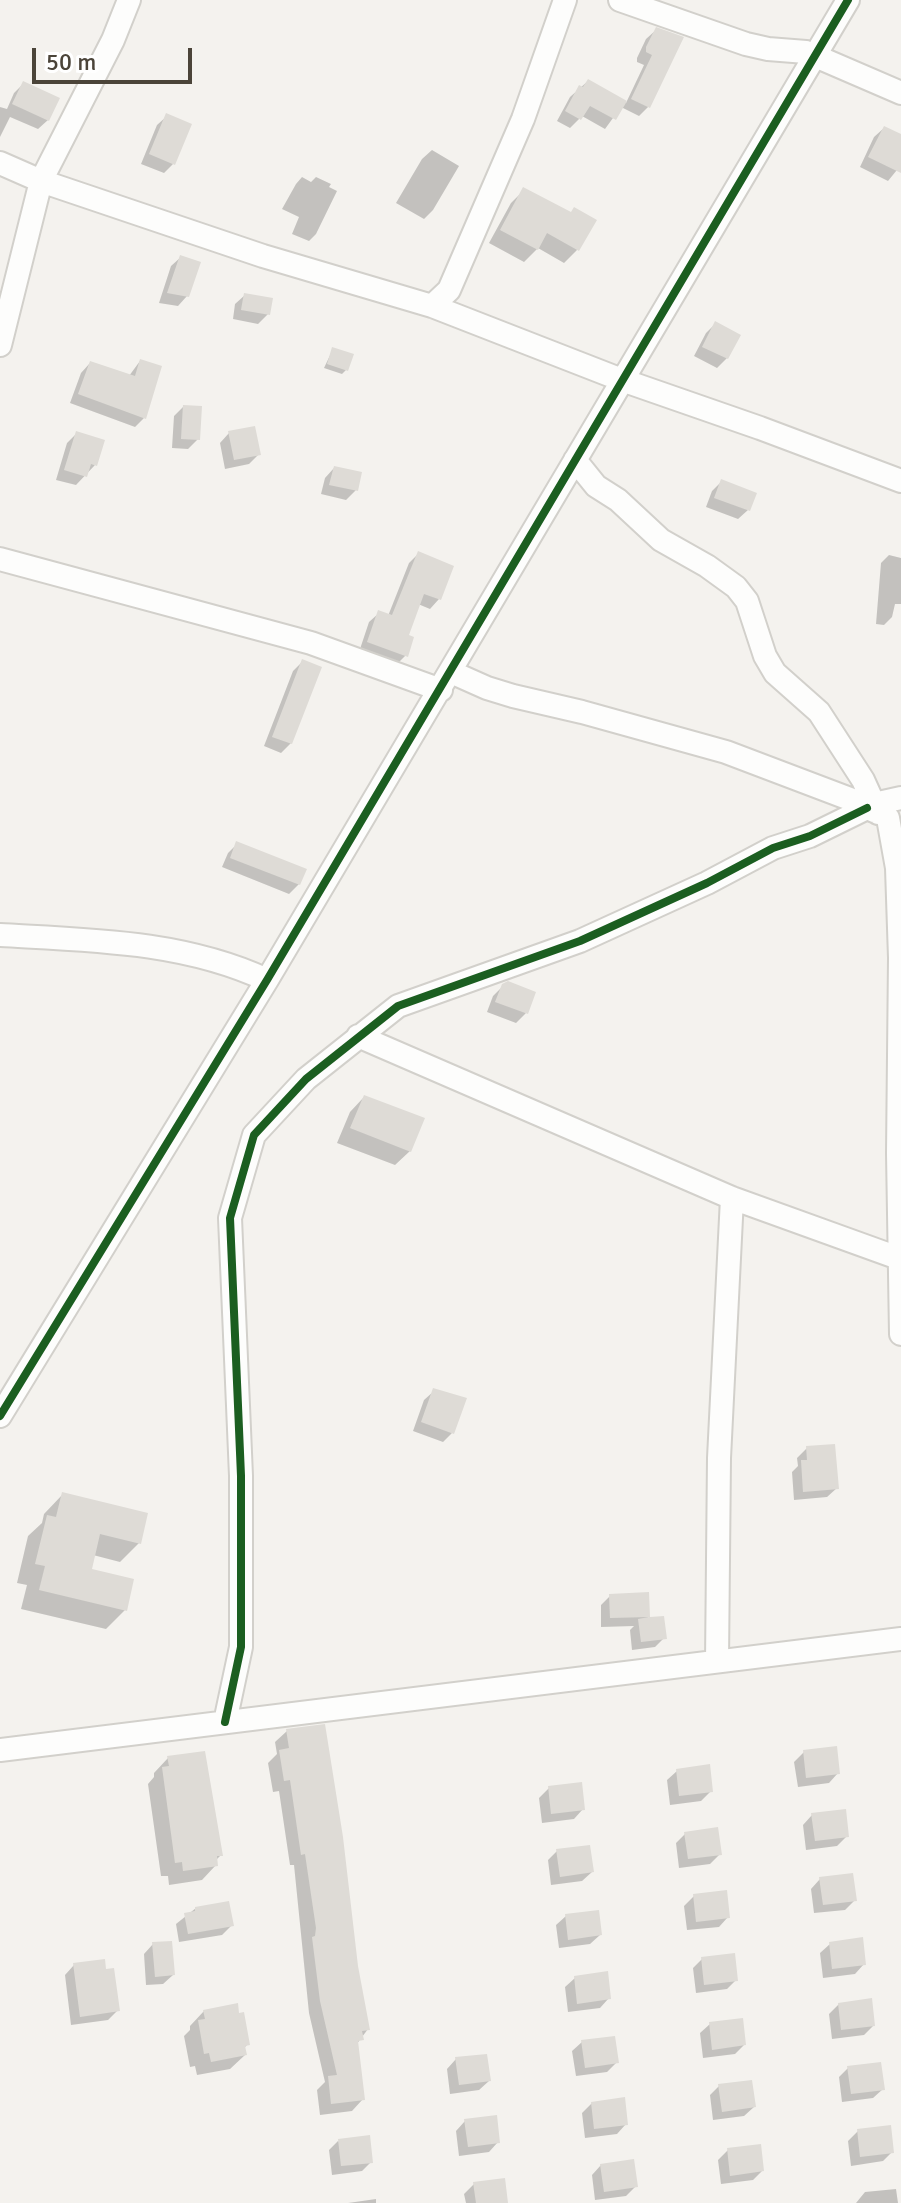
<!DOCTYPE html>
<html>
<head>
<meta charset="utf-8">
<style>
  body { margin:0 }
  #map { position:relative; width:901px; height:2203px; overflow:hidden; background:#f4f2ee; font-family:Signika,sans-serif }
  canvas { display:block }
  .scale { position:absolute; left:32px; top:48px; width:160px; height:36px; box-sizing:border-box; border:4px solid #4b4439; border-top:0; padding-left:10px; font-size:24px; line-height:28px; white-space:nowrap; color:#4b4439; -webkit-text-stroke:6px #fff; paint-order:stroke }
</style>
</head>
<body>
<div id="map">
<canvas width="901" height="2203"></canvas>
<div class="scale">50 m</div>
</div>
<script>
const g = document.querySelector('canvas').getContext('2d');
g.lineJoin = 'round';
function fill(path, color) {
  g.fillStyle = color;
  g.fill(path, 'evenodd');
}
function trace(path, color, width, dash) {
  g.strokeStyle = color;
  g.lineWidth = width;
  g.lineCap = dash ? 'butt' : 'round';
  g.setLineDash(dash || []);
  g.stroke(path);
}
fill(new Path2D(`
  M656,30l-7,76 -10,10 -18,-9 -16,22 -23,-13 -12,12 -13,-7 13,-24 18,-16 38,22 18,-38 -7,-3v-4l9,-19z
  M23,84l25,36 -10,9 -28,-12 -10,20v-30l7,2 7,-16z
  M167,116l6,48 -9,9 -23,-9 16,-39z
  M884,128l17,8v29l-13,16 -28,-14 14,-30z
  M432,150l27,16 -26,44 -9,9 -28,-16 26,-44z
  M302,177l9,5 5,-5 15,7 -2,3 8,4 -21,43 -7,7 -17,-7 7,-17 -17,-8 14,-25z
  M524,190l46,24 7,36 -13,13 -26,-15 -14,14 -35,-19 22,-40z
  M181,257l6,39 -9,10 -19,-3 12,-37z
  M245,295l23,19 -10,10 -25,-5 2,-15z
  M715,324l12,34 -10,10 -23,-12 12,-23z
  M333,349l13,21 -4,4 -18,-6z
  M140,361l4,57 -9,9 -65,-24 11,-30 9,-10 39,13z
  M183,407l15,32 -10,10 -16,-1 2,-32z
  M229,433l30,21 -10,10 -24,5 -5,-26z
  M76,434l19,31 -19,20 -20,-5 11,-37z
  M334,468l22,22 -10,10 -25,-6 4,-16z
  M722,481l26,29 -10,9 -32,-12 6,-16z
  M418,554l21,45 -9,10 -12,-5 -11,32 -1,19 -10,10 -37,-13 10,-30 10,-9 9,3 21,-53z
  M889,555l12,3v46h-6l-3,13 -8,8 -8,-1 5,-61z
  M303,661l-12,82 -10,10 -17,-7 29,-75z
  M237,844l62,40 -10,10 -67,-27 6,-14z
  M503,986l31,7 -8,20 -10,10 -29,-11 6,-16z
  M364,1097l46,54 -15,14 -58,-22 13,-31z
  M434,1391l18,42 -9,9 -30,-11 11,-31z
  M807,1448l30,40 -10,9 -33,3 -2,-28 6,-6 -1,-8z
  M63,1494l76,49 -19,19 -27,-7 -3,15 35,40 -19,19 -85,-20 6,-24 -10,-2 11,-47 14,-13 2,-9z
  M647,1594l1,26 16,18 -9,9 -23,3 -2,-20 4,-4 -33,1v-22l9,-9z
  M287,1731l69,235 12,63 -12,16 7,54 -11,12 -32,4 -3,-25 8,-8 -16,-69 -15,-148h-4l-11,-74 -6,1 -5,-29 9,-9 -2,-12z
  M804,1752l34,21 -9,10 -31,4 -4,-25z
  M168,1758l53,97 -5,5v5l-14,15 -33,5 -1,-9h-7l-13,-92 6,-7v-4z
  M677,1771l34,20 -10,10 -31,4 -3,-25z
  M549,1788l34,21 -9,10 -32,4 -3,-25z
  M812,1815l35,21 -10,10 -31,4 -3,-25z
  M685,1834l35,20 -10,10 -31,4 -3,-25z
  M557,1851l35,21 -10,9 -31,4 -3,-25z
  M820,1879l35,21 -10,10 -31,3 -3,-24z
  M694,1896l34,21 -9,10 -32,3 -3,-24z
  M196,1908l35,18 -9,9 -43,7 -3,-18z
  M566,1916l34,19 -10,9 -31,4 -3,-23z
  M153,1944l20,31 -10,9 -17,1 -2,-31z
  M830,1944l34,20 -9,10 -32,4 -3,-25z
  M702,1959l34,21 -9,9 -31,4 -3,-25z
  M74,1965l44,45 -10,10 -37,5 -6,-50z
  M575,1978l34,20 -9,10 -32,4 -3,-25z
  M839,2004l34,22 -9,9 -32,4 -3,-25z
  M204,2011l44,33 -4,4 1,7 -15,14 -33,6 -2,-9 -5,1 -6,-31 6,-6v-4z
  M710,2024l34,21 -9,9 -32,4 -3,-25z
  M582,2042l35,20 -10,10 -31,4 -4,-25z
  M456,2059l33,22 -10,9 -29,4 -3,-25z
  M848,2068l35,21 -10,9 -31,4 -3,-25z
  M719,2086l35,21 -10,9 -31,4 -3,-25z
  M592,2103l34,21 -9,10 -32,4 -3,-25z
  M465,2121l33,21 -9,10 -30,4 -3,-25z
  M858,2131l34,21 -9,9 -32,5 -3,-25z
  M338,2141l33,21 -9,9 -30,4 -3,-25z
  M728,2150l34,21 -9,9 -32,4 -3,-24z
  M601,2165l35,21 -10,10 -31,4 -3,-25z
  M474,2184l32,19h-40l-2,-9z
  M896,2189l2,14h-42l9,-11z
  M376,2199v4h-28z`), '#0003');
fill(new Path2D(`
  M656,27l28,10 -34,71 -19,-9 21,-44 -6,-3v-5z
  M588,79l39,22 -11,19 -26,-14 -9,14 -16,-9 14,-26 4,2z
  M23,81l37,17 -11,23 -37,-17z
  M166,113l26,11 -17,41 -26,-11z
  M884,126l17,8v39l-33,-16z
  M523,187l48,25 3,-5 23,13 -18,31 -32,-18 -9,17 -38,-20z
  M180,255l21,7 -12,35 -22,-4z
  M244,293l29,5 -3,17 -29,-5z
  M715,321l26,14 -13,24 -26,-12z
  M332,347l22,7 -6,17 -21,-7z
  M140,359l22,7 -16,53 -68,-25 12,-33 45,15z
  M183,405l19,1 -2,34 -19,-1z
  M255,426l6,29 -27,5 -6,-29z
  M76,431l29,9 -8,26 -6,-2 -4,13 -23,-7z
  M334,466l28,6 -4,19 -29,-6z
  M721,479l36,14 -7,18 -36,-13z
  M418,551l36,15 -13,34 -17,-6 -15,41 5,2 -6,20 -41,-15 11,-32 14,5z
  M302,659l20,8 -30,77 -20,-7z
  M236,841l71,28 -7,16 -70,-27z
  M508,981l28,11 -8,22 -33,-12 7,-18z
  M364,1095l61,23 -14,34 -61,-24z
  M433,1388l34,10 -13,36 -33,-12z
  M835,1444l4,45 -36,3 -2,-32h6l-1,-14z
  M62,1492l86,21 -7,31 -41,-10 -8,35 42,10 -7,32 -88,-21 6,-24 -10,-2 12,-49 9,2z
  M649,1592l1,25 14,-1 3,23 -26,3 -3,-23 11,-2 -39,1 -1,-24z
  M325,1724l18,113 15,129 12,64 -8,1 2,9 -6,1 7,59 -34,4 -3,-28 9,-1 -17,-74 -8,-64 3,-1 1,-8 -11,-74 -4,1 -11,-75 -6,1 -5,-31 10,-2 -3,-19z
  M837,1746l3,28 -34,4 -3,-28z
  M205,1751l18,105h-6l1,10 -35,5 -1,-9 -7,1 -13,-96 7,-1 -2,-10z
  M710,1764l3,28 -34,4 -3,-27z
  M582,1782l3,28 -34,4 -3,-28z
  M846,1809l3,28 -34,4 -4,-28z
  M718,1827l4,28 -34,4 -4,-27z
  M590,1845l4,27 -34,5 -4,-28z
  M853,1873l4,28 -34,4 -4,-28z
  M727,1890l3,28 -34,4 -3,-28z
  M229,1901l5,25 -46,8 -4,-21 11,-2v-4z
  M599,1910l3,25 -34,5 -3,-26z
  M863,1937l3,28 -34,4 -3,-27z
  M172,1941l3,34 -20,2 -3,-35z
  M735,1953l3,28 -34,4 -3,-28z
  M105,1959l1,10 8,-1 6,43 -40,6 -7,-54z
  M608,1971l3,28 -34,5 -3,-28z
  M872,1998l3,28 -34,4 -3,-27z
  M238,2003l1,10 5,-1 6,33 -5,1 2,9 -36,7 -2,-9 -5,1 -6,-34 7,-1 -2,-9z
  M743,2018l3,27 -34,5 -3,-28z
  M615,2036l4,27 -34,5 -4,-28z
  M487,2054l4,27 -32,4 -4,-28z
  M881,2062l4,28 -34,4 -4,-28z
  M752,2080l4,27 -34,5 -4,-28z
  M625,2097l3,28 -34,4 -3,-27z
  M497,2115l3,28 -32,4 -4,-28z
  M891,2125l3,28 -34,4 -3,-28z
  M370,2135l3,28 -32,3 -3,-27z
  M761,2144l3,27 -34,5 -3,-28z
  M634,2159l4,28 -34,5 -4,-28z
  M505,2178l3,25h-32l-3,-21z`), '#dedbd6');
const street = new Path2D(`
  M620,0l126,44 22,5 38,3 95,41
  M0,163l41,18 222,75 169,50 190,74 138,48 141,53
  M432,306l17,-16 74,-171 42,-119
  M0,345l41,-164 72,-141 16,-40
  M575,460l21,26 22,14 43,40 46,26 29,21 11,14 18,55 10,17 44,39 44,68 15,33
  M0,559l311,84 130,47
  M451,672l36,16 26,8 69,16 144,40 124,47 24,12
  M874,804l27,-6
  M888,818l9,50 3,90 -2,195 3,181
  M0,935c90,5 184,6 267,45
  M358,1036l374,162 169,61
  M0,1416l267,-436 581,-980
  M717,1661l2,-203 13,-260
  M225,1722l16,-75v-171l-11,-258 24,-83 52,-56 92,-73 182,-65 127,-58 66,-35 37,-12 57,-28
  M0,1750l901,-111`);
trace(street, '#d2d0cb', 26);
trace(street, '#fdfdfc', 22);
trace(new Path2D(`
  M0,1416l267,-436 581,-980
  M225,1722l16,-75v-171l-11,-258 24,-83 52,-56 92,-73 182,-65 127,-58 66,-35 37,-12 57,-28`), '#1b5e20', 8);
</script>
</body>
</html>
